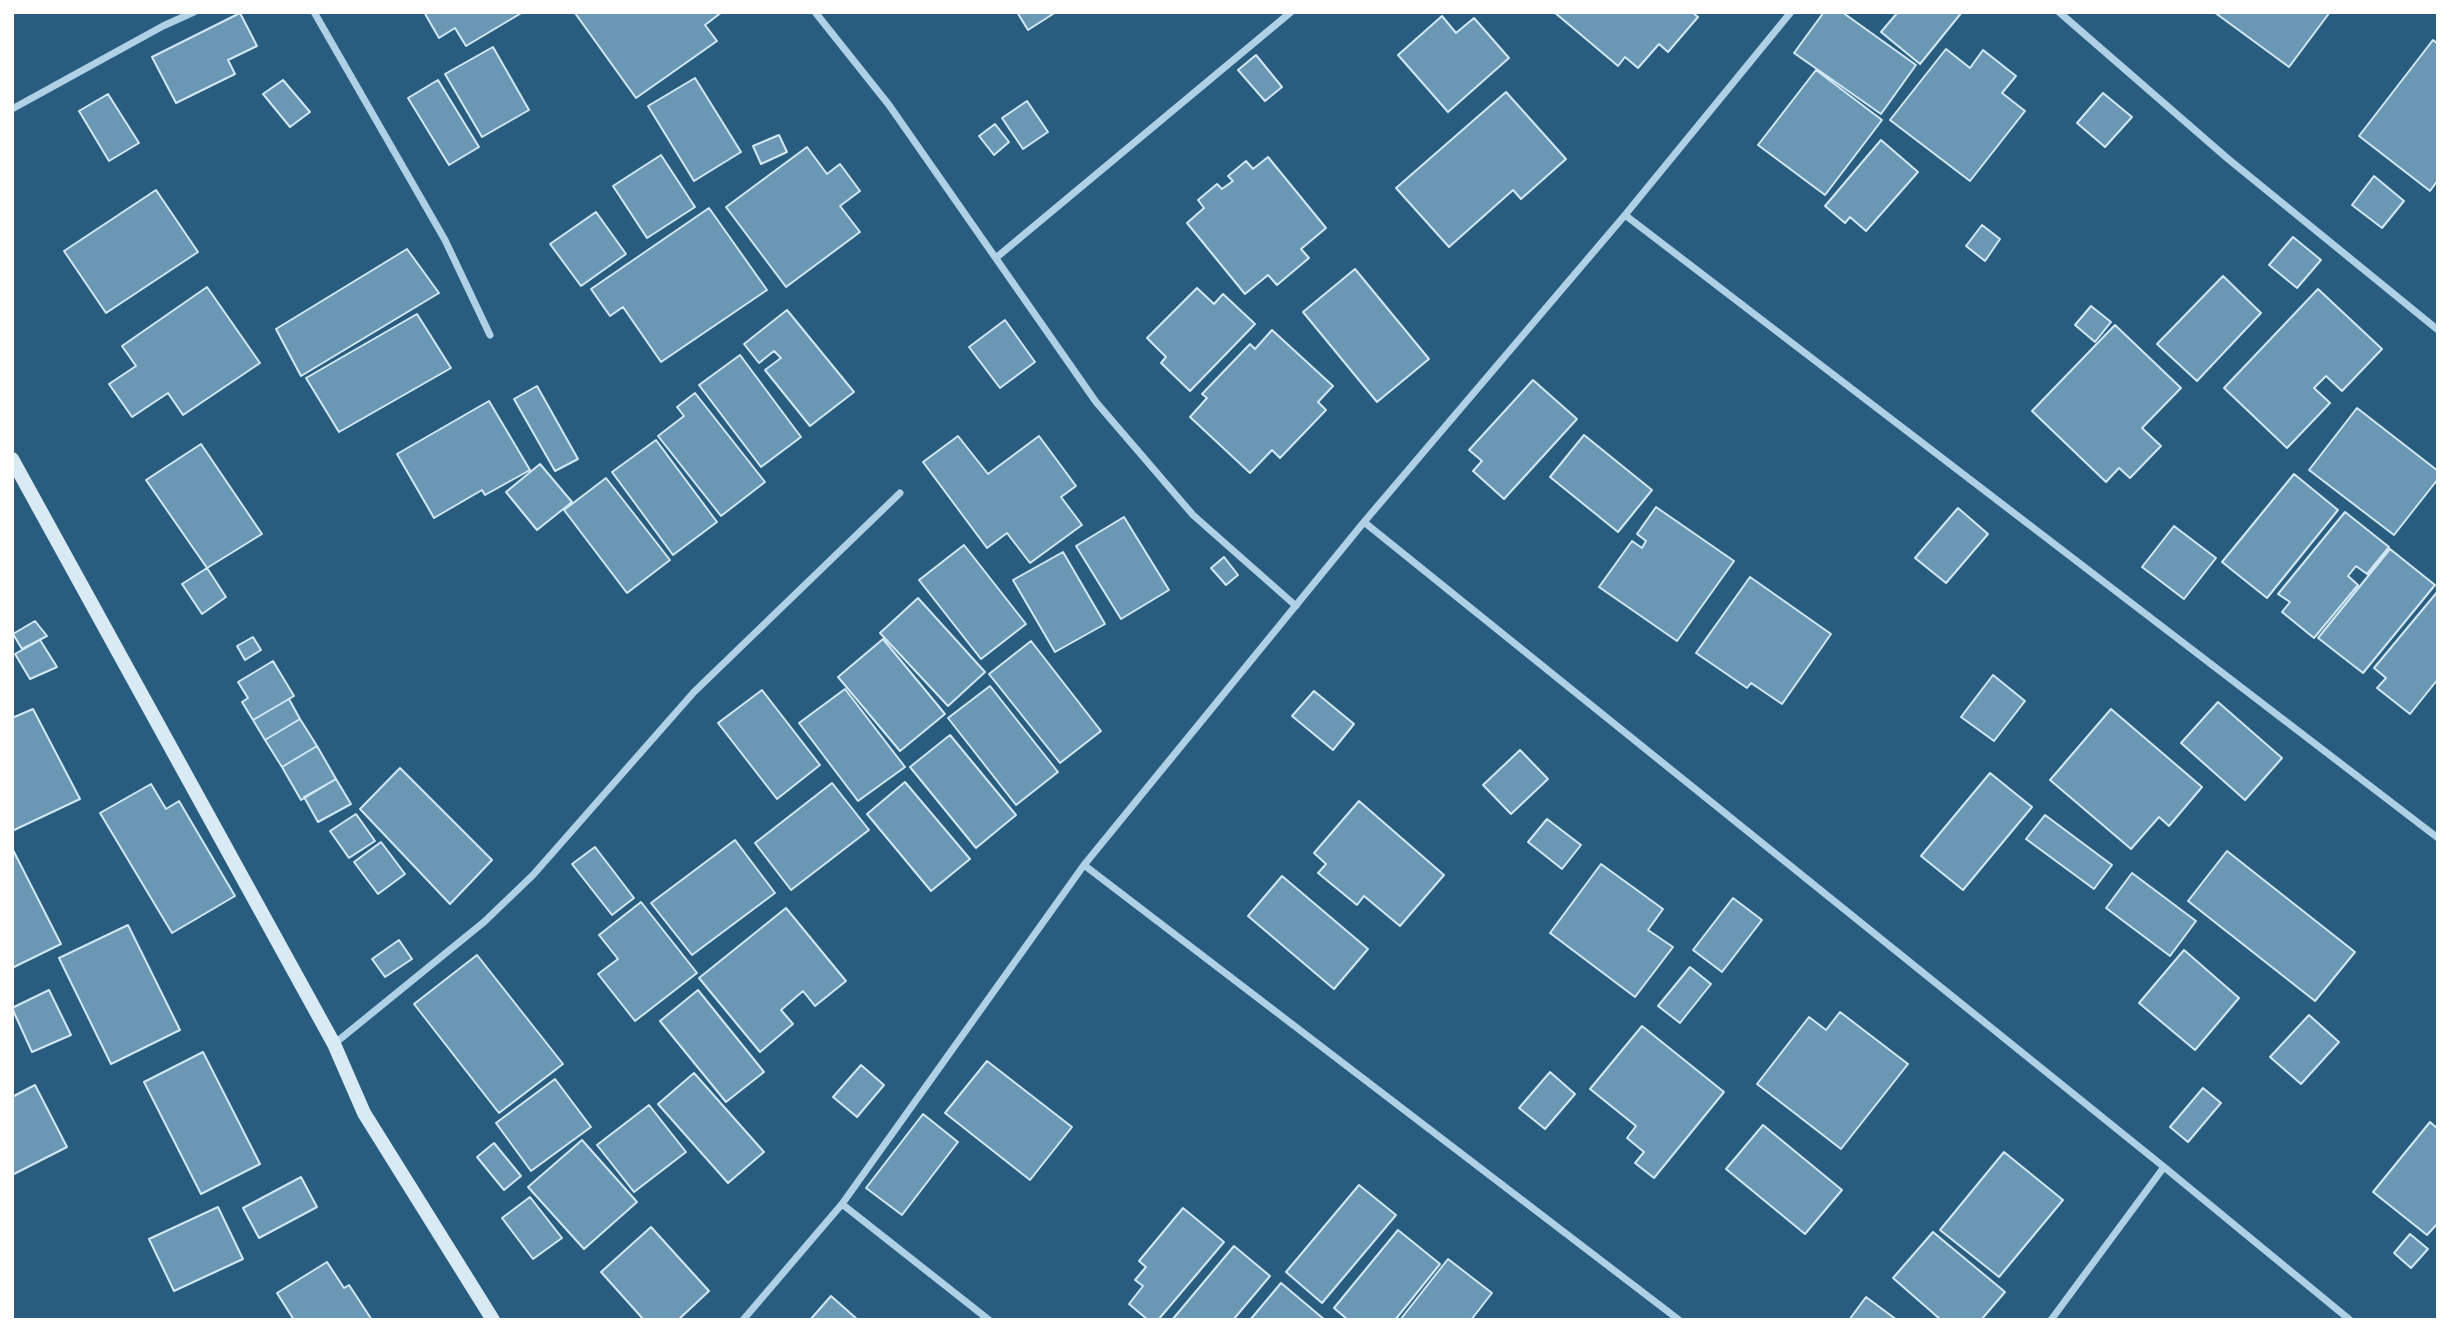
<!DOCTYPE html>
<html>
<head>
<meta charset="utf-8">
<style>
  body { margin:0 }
  #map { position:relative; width:2450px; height:1332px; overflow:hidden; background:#285d80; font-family:"Open Sans",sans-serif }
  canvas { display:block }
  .frame { position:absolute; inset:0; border:14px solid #fff; pointer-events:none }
</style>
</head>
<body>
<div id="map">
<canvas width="2450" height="1332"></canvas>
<div class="frame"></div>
</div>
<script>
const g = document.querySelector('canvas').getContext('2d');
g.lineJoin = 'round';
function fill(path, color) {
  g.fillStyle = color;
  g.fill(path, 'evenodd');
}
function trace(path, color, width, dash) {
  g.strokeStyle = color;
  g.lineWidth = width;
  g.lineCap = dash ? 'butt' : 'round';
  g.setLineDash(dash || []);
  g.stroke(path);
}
const building = new Path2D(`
  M424,12h99l-57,34 -11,-18 -16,10z
  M576,12h146l-17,13 12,16 -81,57 -61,-85z
  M1017,12h39l-28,18z
  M1554,12h138l6,5 -30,35 -9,-8 -21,24 -13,-11 -7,9z
  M1824,12h18l74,53 -35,49 -87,-61z
  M1898,12h64l-42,52 -39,-32z
  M2214,12h116l-41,55z
  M240,13l17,33 -29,14 7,14 -59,29 -24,-46z
  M1442,16l14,17 18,-15 35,40 -61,54 -50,-57z
  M2433,40l5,4v136l-8,11 -71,-55z
  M493,47l36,63 -47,27 -37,-63z
  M1946,49l24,19 13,-18 33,26 -14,17 23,18 -55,70 -80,-61z
  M1256,55l26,32 -17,14 -27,-31z
  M1816,70l66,50 -57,75 -67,-50z
  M695,78l46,74 -47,29 -46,-75z
  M283,80l27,32 -20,15 -27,-33z
  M438,80l41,67 -30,18 -41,-67z
  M1506,92l60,67 -45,40 -8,-9 -64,57 -53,-59z
  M2103,93l29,24 -27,30 -28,-24z
  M108,94l31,49 -30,18 -30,-50z
  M1027,101l21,31 -25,17 -21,-31z
  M995,124l14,18 -15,13 -15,-19z
  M779,135l8,17 -26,12 -8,-18z
  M1881,140l37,32 -52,59 -16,-14 -5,6 -20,-17z
  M807,147l20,27 13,-10 20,27 -20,15 20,26 -74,55 -60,-80z
  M661,155l34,52 -48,31 -34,-52z
  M1268,157l58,71 -25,21 8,9 -32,27 -9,-10 -23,19 -58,-71 17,-15 -6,-8 19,-16 5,5 11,-8 -5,-5 18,-15 7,8z
  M2374,176l30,25 -22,27 -30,-23z
  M156,190l42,62 -92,61 -42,-62z
  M709,208l58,82 -106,72 -38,-55 -13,9 -19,-27z
  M596,212l30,42 -45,32 -31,-42z
  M1982,225l18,14 -15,22 -19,-15z
  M2293,237l28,23 -24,28 -28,-23z
  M407,249l32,44 -138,83 -25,-47z
  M1355,269l74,90 -52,43 -74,-90z
  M2223,276l38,37 -64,68 -40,-37z
  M207,287l53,76 -77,52 -15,-22 -36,24 -23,-33 27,-18 -14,-20z
  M1197,288l17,16 9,-10 32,30 -65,67 -29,-28 5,-6 -19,-19z
  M2318,289l64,60 -40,42 -16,-15 -12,12 16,15 -43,45 -63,-60z
  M2091,306l20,16 -16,20 -20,-17z
  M787,310l67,82 -44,34 -45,-56 16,-12 -7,-7 -15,12 -15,-19z
  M417,314l34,54 -112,64 -33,-54z
  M1005,320l30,42 -35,26 -31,-41z
  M2115,325l66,63 -39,40 19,18 -31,32 -11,-10 -13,14 -74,-71z
  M1272,330l61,56 -15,16 8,8 -46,48 -8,-8 -22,23 -60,-56 17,-19 -5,-4 48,-50 5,5z
  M740,355l61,82 -40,30 -62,-82z
  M1533,380l44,39 -73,80 -31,-28 9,-10 -13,-11z
  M537,386l41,73 -23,12 -41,-72z
  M695,393l70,89 -44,34 -63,-80 26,-20 -7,-9z
  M489,401l41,69 -45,25 -3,-5 -48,28 -37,-64z
  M2357,408l81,63v8l-44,56 -85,-65z
  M1584,435l68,55 -34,42 -68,-55z
  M958,436l30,38 51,-38 37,50 -15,11 21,28 -52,38 -23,-30 -20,15 -64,-86z
  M656,440l61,82 -44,33 -61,-83z
  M201,444l61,90 -55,34 -61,-88z
  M540,464l32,38 -35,28 -31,-38z
  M2294,474l44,36 -71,88 -45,-36z
  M606,478l64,82 -43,33 -63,-83z
  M1656,507l78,54 -57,80 -78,-54 33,-46 10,7 4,-7 -9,-7z
  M1958,508l30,26 -42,49 -31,-25z
  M2345,512l44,35 -22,27 -11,-8 -8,10 10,9 -44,53 -32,-26 8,-10 -12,-8z
  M1124,517l45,73 -48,29 -45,-73z
  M2174,526l42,32 -32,41 -42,-32z
  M964,545l62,79 -45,35 -62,-79z
  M2390,549l45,36 -72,88 -45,-35z
  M1063,552l42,72 -50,28 -42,-72z
  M1224,557l14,18 -12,10 -15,-17z
  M207,568l19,29 -24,17 -20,-30z
  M1750,577l81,57 -49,70 -31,-21 -4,5 -51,-35z
  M2438,591v88l-28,35 -33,-26 9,-10 -12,-10z
  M918,598l67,74 -37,34 -68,-73z
  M35,621l12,15 -25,13 -9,-15z
  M253,637l8,13 -16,10 -8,-14z
  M883,639l62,75 -45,37 -62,-74z
  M40,640l17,27 -27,12 -15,-25z
  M1031,641l70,90 -41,32 -71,-89z
  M273,661l21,35 -41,24 -11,-18 6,-4 -10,-16z
  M1993,675l32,26 -31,40 -33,-24z
  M990,686l68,86 -42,33 -68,-87z
  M845,689l60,78 -47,34 -59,-78z
  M762,690l58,75 -43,34 -59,-76z
  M1314,691l40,33 -21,26 -41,-34z
  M289,699l11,20 -35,21 -12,-20z
  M2218,702l64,56 -37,42 -64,-57z
  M33,709l47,90 -68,32v-113z
  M2111,709l91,78 -33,39 -10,-9 -28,32 -81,-69z
  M300,719l17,27 -35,21 -17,-27z
  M950,735l66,80 -40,33 -66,-81z
  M317,746l19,33 -35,21 -19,-33z
  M1520,750l28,29 -37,35 -28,-29z
  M400,768l92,92 -42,44 -90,-95z
  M1990,773l42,34 -69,83 -42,-34z
  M336,779l15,25 -33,18 -14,-25z
  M905,782l65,77 -39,32 -64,-77z
  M832,783l37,47 -78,60 -36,-47z
  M151,784l15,25 13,-8 56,95 -63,37 -72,-120z
  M1359,801l85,74 -44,51 -36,-30 -7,9 -39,-32 8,-9 -12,-11z
  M356,814l19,27 -26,17 -19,-27z
  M2045,815l67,50 -18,24 -68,-50z
  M1547,819l34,26 -19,24 -34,-27z
  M735,840l40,53 -83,62 -41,-52z
  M381,842l24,32 -27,20 -24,-32z
  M595,847l39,51 -22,17 -40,-51z
  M12,848l49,96 -49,24z
  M2227,851l128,101 -40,49 -127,-100z
  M1601,864l62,45 -15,21 25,17 -38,50 -85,-64z
  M2132,873l64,48 -26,35 -64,-48z
  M1282,876l86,73 -34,40 -86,-73z
  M1733,898l29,22 -40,52 -29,-22z
  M641,902l56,71 -62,48 -37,-47 20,-15 -19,-24z
  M786,908l60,73 -31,25 -12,-15 -22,19 12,14 -33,28 -61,-74z
  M128,925l52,105 -69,34 -52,-106z
  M399,940l13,19 -27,18 -13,-18z
  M2184,950l55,48 -44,52 -56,-47z
  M477,955l86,109 -64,49 -85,-109z
  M1690,967l21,17 -31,39 -22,-17z
  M49,990l22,45 -39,17 -20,-44z
  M698,990l66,82 -38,30 -66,-81z
  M1840,1012l68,52 -67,85 -84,-65 52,-67 17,13z
  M2309,1015l30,27 -38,42 -31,-27z
  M1642,1026l82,66 -70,86 -19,-15 9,-11 -17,-14 9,-12 -46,-37z
  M203,1052l57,112 -59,30 -57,-112z
  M987,1061l85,66 -42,53 -85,-67z
  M861,1065l23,20 -27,32 -24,-20z
  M1550,1072l25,22 -30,35 -26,-21z
  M694,1073l70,79 -36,31 -70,-79z
  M555,1079l36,48 -60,44 -35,-48z
  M35,1085l32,62 -55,28v-78z
  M2203,1088l18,15 -33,39 -18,-15z
  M649,1105l37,47 -52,40 -37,-47z
  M923,1114l35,28 -56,73 -36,-27z
  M2430,1122l8,7v94l-11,12 -54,-43z
  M1763,1125l79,65 -37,44 -79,-65z
  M582,1140l55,62 -53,47 -56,-62z
  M494,1143l27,33 -17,14 -27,-33z
  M2004,1152l59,48 -64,77 -59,-47z
  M301,1177l16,30 -58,31 -16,-30z
  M1359,1185l37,30 -74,88 -36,-31z
  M530,1197l32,41 -29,21 -31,-41z
  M218,1207l25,52 -69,32 -25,-52z
  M1183,1208l41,34 -66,78h-10l-19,-16 14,-18 -8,-6 11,-13 -7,-6z
  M651,1227l58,64 -31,29h-34l-43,-48z
  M1398,1230l42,34 -45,56h-47l-14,-12z
  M1933,1232l72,60 -24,28h-40l-48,-42z
  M2410,1234l18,15 -17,19 -17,-15z
  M1234,1246l36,30 -37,44h-61z
  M1448,1259l44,34 -21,27h-71z
  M327,1262l17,26 5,-3 23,35h-78l-17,-27z
  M1281,1283l44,37h-75z
  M831,1296l27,24h-48z
  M1866,1297l31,23h-48z`);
fill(building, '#6997b4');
trace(building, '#d3e8f5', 2);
trace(new Path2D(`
  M314,12l131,228 45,95
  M815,12l74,93 207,297 97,113 103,91
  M2059,12l168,146 211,172
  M12,109l151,-83 31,-14
  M1625,215l813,623
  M997,257l294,-245
  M1364,522l800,645 186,153
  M1084,865l595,455
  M334,1044l150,-122 49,-47 161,-183 206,-199
  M842,1204l147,116
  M743,1320l99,-116 242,-339 280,-343 261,-307 166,-203
  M2051,1320l113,-153`), '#b0d1e5', 7);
trace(new Path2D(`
  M12,459l322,585 30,69 129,207`), '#d9eaf5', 14);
</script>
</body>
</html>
